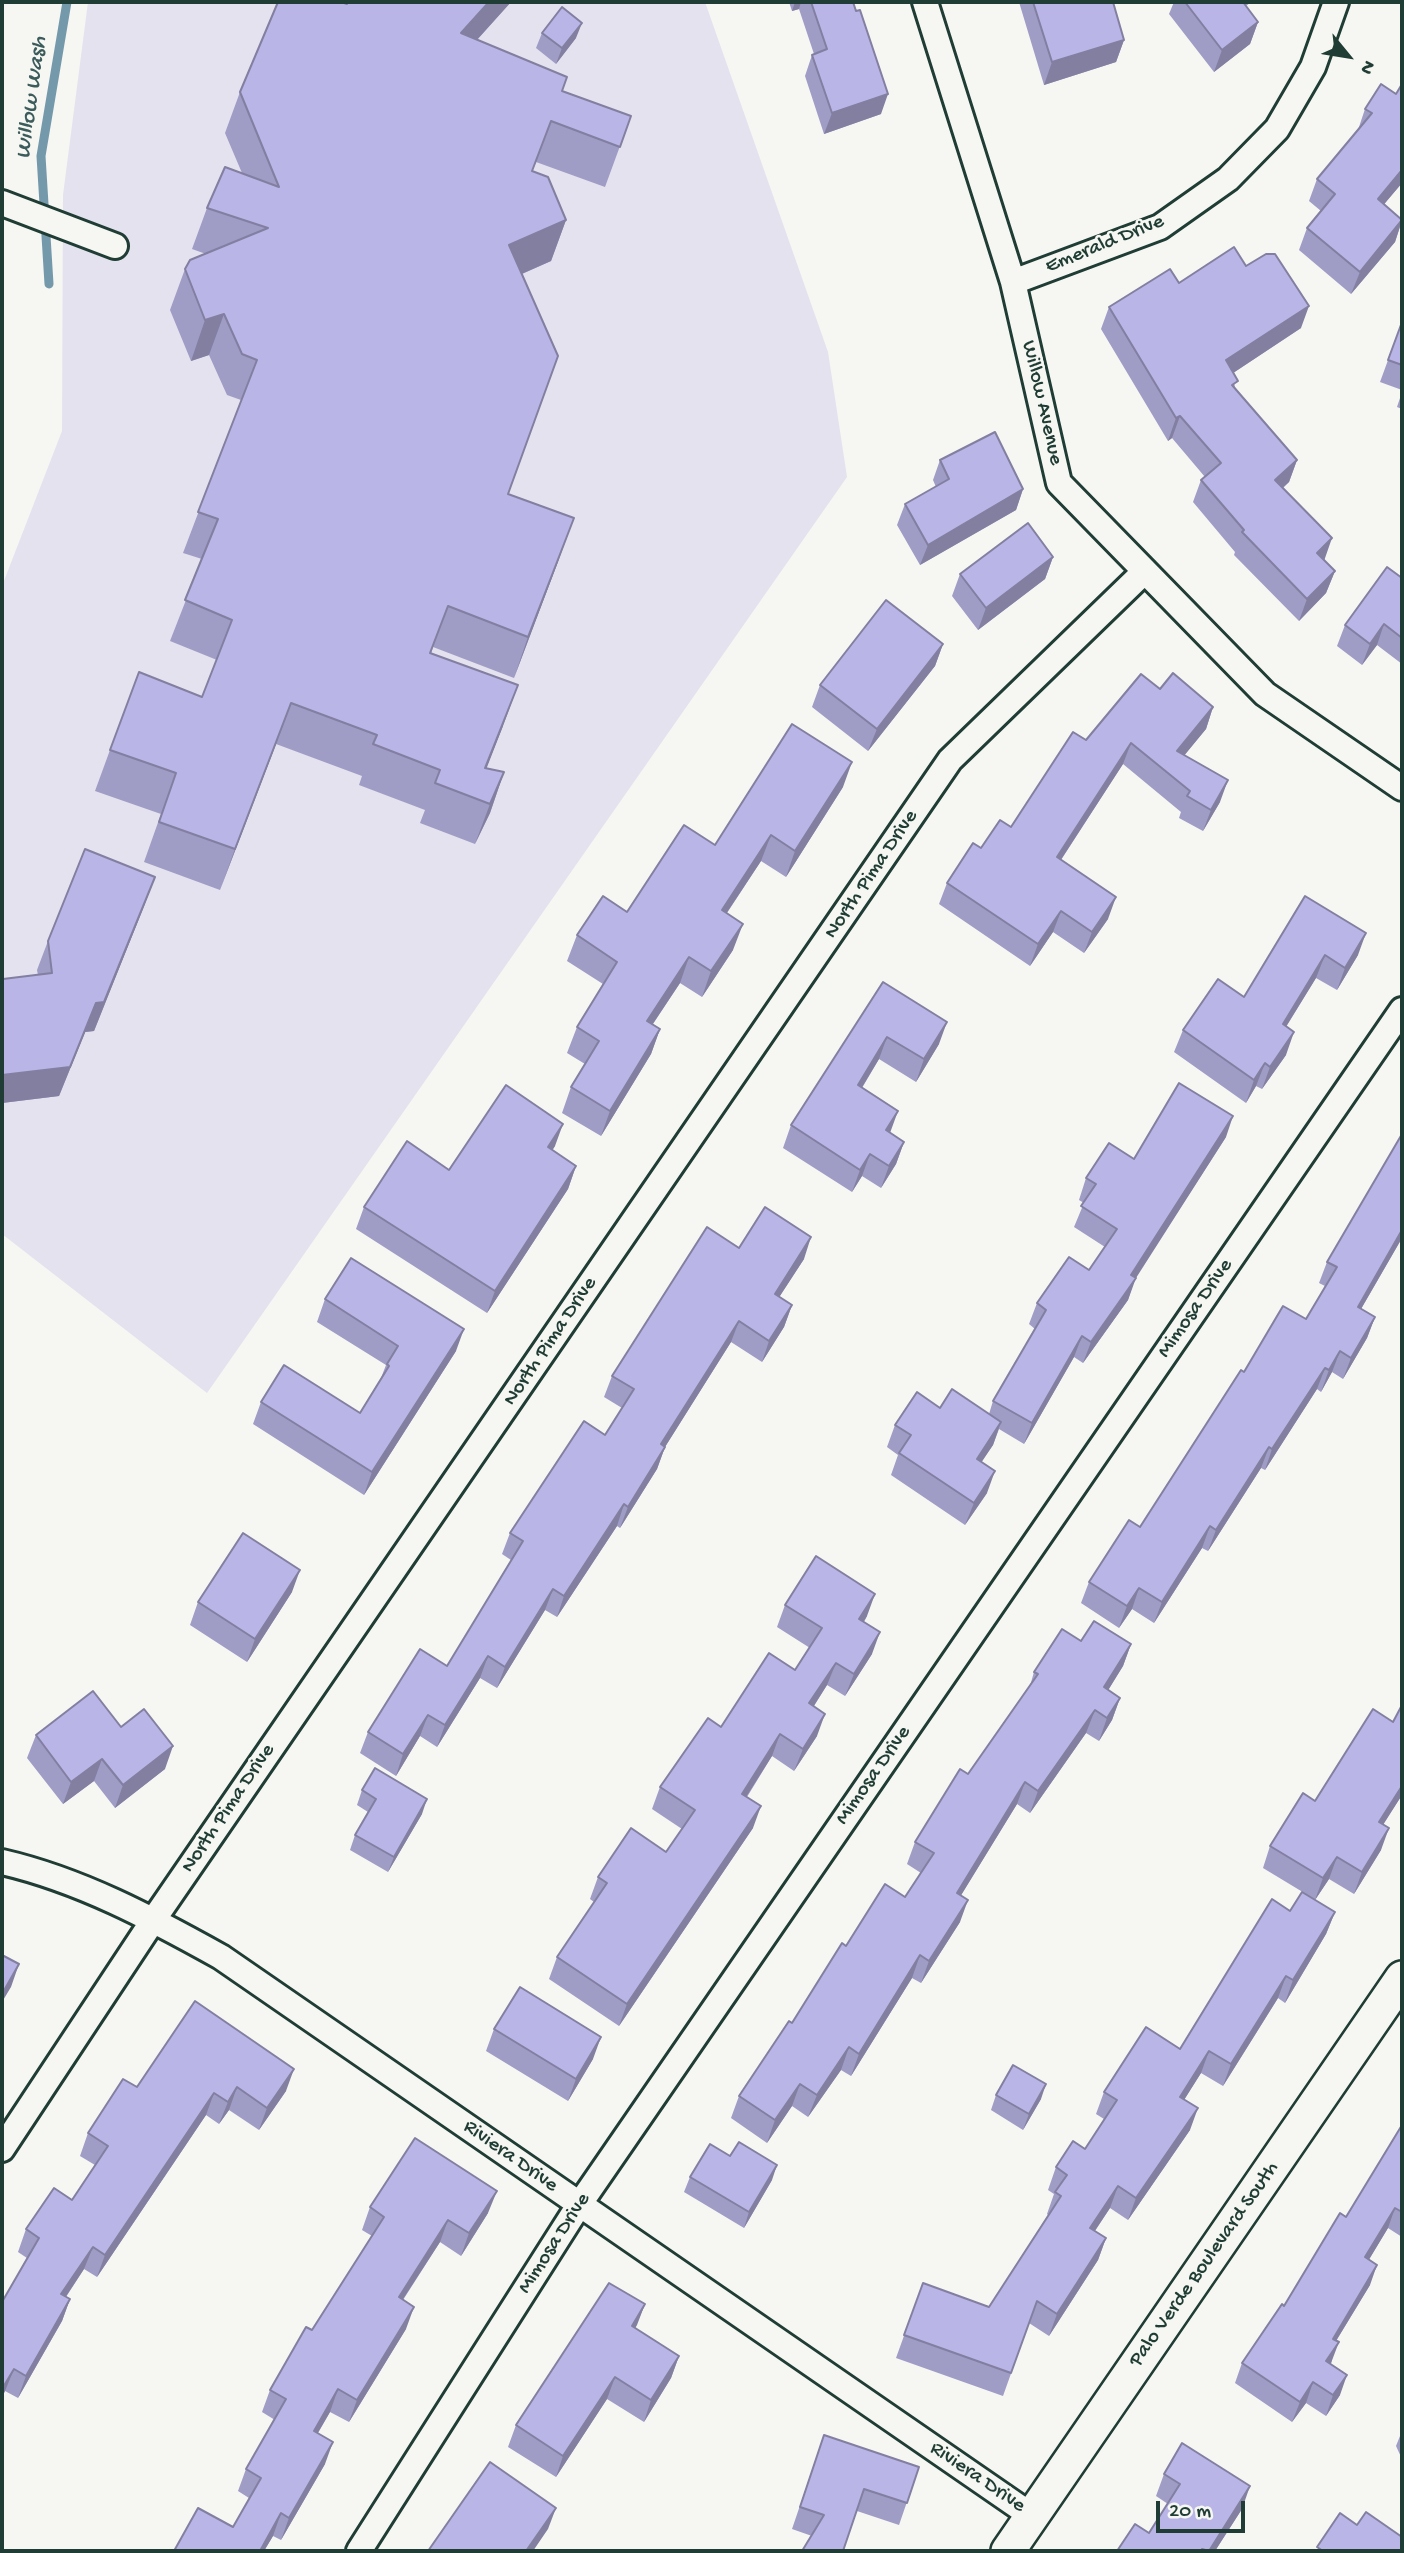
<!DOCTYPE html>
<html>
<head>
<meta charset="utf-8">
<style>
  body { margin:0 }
  #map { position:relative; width:1404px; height:2553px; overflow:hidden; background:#f6f6f2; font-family:"Gochi Hand",sans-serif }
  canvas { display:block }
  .frame { position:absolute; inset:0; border:4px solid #1f3d34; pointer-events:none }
  .north { position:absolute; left:1313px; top:21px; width:70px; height:70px; -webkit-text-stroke:5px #f6f6f2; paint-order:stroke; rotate:120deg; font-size:19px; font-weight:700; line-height:28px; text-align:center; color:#1f3d34 }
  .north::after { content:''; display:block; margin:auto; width:24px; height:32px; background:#1f3d34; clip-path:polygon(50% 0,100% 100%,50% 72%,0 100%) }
  .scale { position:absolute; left:1156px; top:2501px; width:89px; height:32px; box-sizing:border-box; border:4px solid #1f3d34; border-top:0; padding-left:9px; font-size:21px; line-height:24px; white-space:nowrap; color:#1f3d34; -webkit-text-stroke:5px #f6f6f2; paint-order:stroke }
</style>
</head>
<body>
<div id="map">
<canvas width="1404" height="2553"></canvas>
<div class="frame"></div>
<div class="north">N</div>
<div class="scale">20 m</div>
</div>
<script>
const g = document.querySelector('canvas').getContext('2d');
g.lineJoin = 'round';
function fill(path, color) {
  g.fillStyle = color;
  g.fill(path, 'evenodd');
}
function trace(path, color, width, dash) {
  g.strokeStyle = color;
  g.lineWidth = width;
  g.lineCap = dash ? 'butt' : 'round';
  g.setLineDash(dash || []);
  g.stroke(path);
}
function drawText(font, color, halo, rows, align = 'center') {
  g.font = font + ' "Gochi Hand",sans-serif';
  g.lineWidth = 5;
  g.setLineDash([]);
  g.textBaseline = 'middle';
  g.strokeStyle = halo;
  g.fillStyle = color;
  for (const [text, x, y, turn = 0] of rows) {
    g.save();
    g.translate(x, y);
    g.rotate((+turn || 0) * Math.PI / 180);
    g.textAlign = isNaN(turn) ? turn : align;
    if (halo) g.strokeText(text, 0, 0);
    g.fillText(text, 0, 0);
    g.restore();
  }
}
fill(new Path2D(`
  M88,2h617l123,350 19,125 -640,916 -205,-159v-648l60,-155 1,-236z`), '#e4e2ee');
trace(new Path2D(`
  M49,284l-8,-128 26,-154`), '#7499aa', 9);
const street = new Path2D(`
  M925,2l88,280 46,201 206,211 137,94
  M2,203l113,43
  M1013,282l147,-55 68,-48 49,-50 36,-62 23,-65
  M2,1862c78,18 149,56 219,95l811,559
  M2,2149l152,-230 796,-1159 194,-188
  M359,2551l220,-346 823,-1195`);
const secondary = new Path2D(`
  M1008,2551l394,-573`);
trace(street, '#1f3d34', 30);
trace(secondary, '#1f3d34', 38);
trace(street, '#f6f6f2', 24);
trace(secondary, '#f6f6f2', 33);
fill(new Path2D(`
  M278,2h233l-34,38 85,52 69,24 -26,71 -69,-25 -4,9 34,49 -15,41 -29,13 -14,220 51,65 -45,119 -81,-31 -2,7 72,72 -17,42 18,4 -14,41 -15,31 -55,-21 5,-13 -66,-25 3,-9 -86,-32 -56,146 -76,-28 17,-48 -66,-23 15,-41 92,-53 15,-37 -47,-19 32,-82 -19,-6 58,-153 -14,-5 -18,-40 -18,6 -21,-51 15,-41 21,-15 -14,-5 15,-41 35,-35 -17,-40 15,-41z
  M789,2h64l28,112 -57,20 -19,-58 7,-21 2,-1 -15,-45 -7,2z
  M1019,2h94l11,38 -8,22 -72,23z
  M1174,2h77l-5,4 12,16 -8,22 -36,28 -45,-58z
  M542,33l34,5 -20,26 -20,-16z
  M1402,84v99l-18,21 18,17 -7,21 -44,52 -52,-44 8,-22 14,-17 -12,-10 8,-22 41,-49 7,-21 31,-15z
  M1246,266l55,62 -68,45 2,15 62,72 -8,22 -6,6 41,73 11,10 -9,22 -27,28 -65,-66 1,-3 -42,-50 8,-22 4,-3 -33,-39 -4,3 -67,-112 8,-22 70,-24z
  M1402,322v68l-22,-8z
  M1402,392v17l-5,-2z
  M940,460l83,29 -7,21 -96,55 -23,-40 8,-21 31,-17 -3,-7z
  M1053,557l-8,22 -67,51 -26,-34 8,-22z
  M1402,578v86l-25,-19 -15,20 -25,-19 8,-21z
  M943,644l-8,22 -67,85 -56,-44 8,-22z
  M1160,689l53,18 -7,22 -22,26 36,47 -17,29 -24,-13 2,-6 -58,-48 -62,96 47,59 -24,34 -31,-21 -23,34 -91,-62 8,-21 34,-35 30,-21 75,-87z
  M843,787l-57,90 -25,-16 -34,52 6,37 -31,47 -22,-14 -27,41 7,5 -9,25 -50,82 -39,-23 9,-26 14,-23 -18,-11 10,-26 26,-43 -36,-23 10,-26 50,-23 88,-67z
  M155,877l-11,29 -50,125 -9,1 -26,64 -57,7v-120l36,-8 -1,-5 11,-29z
  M1305,896l53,59 -21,35 -21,-12 -30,49v28l-24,34 -6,-3 -10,17 -72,-51 9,-22 61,-33z
  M883,982l56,62 -23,38 -37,-23 -17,29 28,45 14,9 -8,22 -15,24 -19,-12 -10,16 -69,-44 8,-23z
  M1402,1134v104l-41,71 14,8 -8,21 -24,41 -11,-7 -11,20 -4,-3 -52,81 -4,-2 -53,83 -6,-3 -48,75 -22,-14 -13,19 -38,-25 8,-21 51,-55 104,-155 62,-53 19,-33 -6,-3 8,-21z
  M1226,1137l-91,141 -7,22 -45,63 -9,-6 -50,87 -25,-15 -6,16 -12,17 6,31 -22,32 -74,-50 7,-20 -11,-8 8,-22 45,-17 49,6 4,-13 42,-72 -6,-5 8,-21 52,-33 16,-23 -31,-20 10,-24 -5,-3 7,-22 48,-19z
  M555,1146l-3,4 24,16 -8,23 -81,124 -131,-84 8,-22 85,-37z
  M739,1248l65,11 -25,38 13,8 -8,22 -22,35 -31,-20 -66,105 -8,22 -37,59 -3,-2 -60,91 -12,-7 -48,78 -17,-10 -43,69 -17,-11 -24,40 -36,-23 8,-21 79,-66 64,-106 -9,-6 8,-21 95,-98 17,-27 -18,-11 8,-21z
  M325,1299l131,52 -92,144 -111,-71 8,-22 99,11 21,-35 5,-13 -69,-43z
  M292,1592l-45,70 -57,-37 8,-23z
  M785,1605l82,11 -3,6 8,32 -27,42 -18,-11 -13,21 3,30 -23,35 -22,-15 -25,41 6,31 -134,198 -70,-47 8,-22 37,-55 -4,-3 8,-22 68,-25 16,-23 -30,-20 8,-22 61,-60 74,-57 15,-22 -33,-21z
  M1081,1641l50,3 -8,22 -15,24 12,8 -8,22 -13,21 -13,-8 -56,80 -13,-9 -56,91 -1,27 -39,61 -9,-5 -61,98 -10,-6 -33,47 -16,-11 -25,37 -36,-25 8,-22 53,-73 54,-77 59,-49 16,-24 -14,-9 8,-22 53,-68 62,-88 4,-14z
  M1402,1705v90l-19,29 -2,26 -27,44 -25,-15 -14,21 20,12 -9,22 -41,69 -7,-5 -55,88 -22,-13 -17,27 6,30 -62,90 -18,-12 -15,23 11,7 -8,22 -49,76 -20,-13 -26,73 -107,-38 27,-75 66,24 59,-92 -1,-1 7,-20 -6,-4 8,-23 29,-18 19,-30 -8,-5 8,-22 76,-43 110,-138 16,-17 -43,-26 7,-22 123,-124z
  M121,1727l44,42 -50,39 -21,-27 -31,23 -36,-46 9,-23z
  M362,1790l60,24 -34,58 -38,-22 5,-15 13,-23 -11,-7z
  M195,2001l91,90 -27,39 -30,-20 -10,14 -13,-9 -109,162 -13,-8 -18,28 4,2 -8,22 -44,77 -13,-7 -3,6v-95l25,-44 -9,-6 8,-23 46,-29 23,-35 -15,-9 8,-23 49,-46z
  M494,2029l99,30 -25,42 -82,-50z
  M996,2095l45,4 -18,31 -32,-20z
  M1402,2125v112l-14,-9 -19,31 1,26 -34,56 -5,23 9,31 -14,21 -20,-13 -14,19 -57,-39 7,-20 42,-57 62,-89z
  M730,2156l42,24 -28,48 -60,-36 6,-15z
  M370,2207l118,6 -27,43 -21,-14 -37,58 3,29 -57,93 -19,-10 -12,21 7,31 -44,76 -8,-4 -9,15h-90l59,-24 16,-29 -11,-7 8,-22 29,-49 -13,-8 8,-22 42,-60 60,-94 -10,-6z
  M645,2304l-10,24 44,28 -8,22 -27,44 -37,-23 -51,78 -48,-30 8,-22z
  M1402,2431v28l-6,-13z
  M824,2435l95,32 -20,58 -42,-14 -45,25 -20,-7z
  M1164,2474l78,35 -27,42h-98l32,-18 19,-29 -12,-8z`), '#9f9cc6');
fill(new Path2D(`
  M489,2h22l-65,72 15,-41z
  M795,2h6l-2,7 -7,2z
  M1258,22l-8,22 -36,28 8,-22z
  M582,23l-6,15 -20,26 6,-16z
  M1124,40l-8,22 -72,23 8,-23z
  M888,94l-7,20 -57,20 8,-21z
  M1402,170v13l-32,38 8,-22z
  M566,220l-15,41 -57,25 15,-41z
  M1402,220l-7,22 -44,52 9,-22z
  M1309,306l-8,22 -83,55 8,-23z
  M224,314l-15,41 -18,6 14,-41z
  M1180,416l-8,22 -4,3 8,-23z
  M1297,460l-8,22 -23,20 9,-22z
  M1023,489l-7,21 -96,55 8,-20z
  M574,518l-15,41 -45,119 14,-41z
  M1332,538l-8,23 -7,-8z
  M1053,557l-8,22 -67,51 8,-22z
  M1335,571l-9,22 -27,28 8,-22z
  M1384,624l-7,21 -15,20 8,-21z
  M943,644l-8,22 -67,85 9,-22z
  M518,685l-15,41 -28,72 10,-30z
  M291,703l-15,41 -56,146 15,-41z
  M1213,707l-7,22 -36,44 7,-22z
  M1131,743l-8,21 -74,114 8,-21z
  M852,762l-9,25 -57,90 9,-26z
  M504,772l-14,41 -15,31 15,-40z
  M1228,780l-8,22 -17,29 8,-21z
  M771,835l-10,26 -49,74 10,-25z
  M155,877l-11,29 -50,125 -9,1 -26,64 -57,7v-28l94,-72z
  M1116,897l-8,22 -24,34 8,-21z
  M1061,911l-8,21 -23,34 8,-22z
  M743,924l-10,26 -31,47 9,-26z
  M1366,933l-8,22 -21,35 8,-22z
  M1325,955l-9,23 -42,68 9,-22z
  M689,957l-9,26 -42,63 9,-25z
  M947,1022l-8,22 -23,38 8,-23z
  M660,1029l-9,25 -50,82 9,-25z
  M1294,1032l-8,23 -24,34 8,-22z
  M887,1037l-8,22 -29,48 8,-22z
  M1265,1063l-9,23 -10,17 8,-23z
  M898,1111l-8,22 -4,-3z
  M1233,1116l-7,21 -97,152 7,-11 -8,22 -45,63 8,-21 40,-67z
  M563,1124l-8,22 -15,24 8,-23z
  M904,1142l-8,22 -15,24 8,-22z
  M870,1154l-8,22 -10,16 8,-22z
  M576,1166l-8,23 -81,124 8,-22z
  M1402,1230v8l-52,90 8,-21z
  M811,1237l-7,22 -37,57 8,-22z
  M792,1305l-8,22 -22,35 7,-21z
  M1375,1317l-8,21 -24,41 8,-21z
  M739,1321l-8,21 -78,124 8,-22z
  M464,1329l-8,22 -92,144 8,-23z
  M1082,1336l-8,21 -50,87 8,-21z
  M1340,1351l-8,21 -11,20 8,-22z
  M1325,1368l-8,21 -52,81 7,-21z
  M1001,1422l-8,23 -24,36 8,-22z
  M665,1447l-8,22 -37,59 8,-21z
  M1269,1447l-8,21 -53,83 8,-21z
  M995,1471l-8,22 -22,32 9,-22z
  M624,1504l-7,22 -60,91 7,-21z
  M1210,1526l-8,22 -48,75 8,-21z
  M300,1570l-8,22 -45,70 8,-23z
  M1139,1588l-7,21 -13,19 8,-22z
  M553,1589l-8,21 -48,78 8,-21z
  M875,1594l-8,22 -16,25 8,-22z
  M880,1632l-8,22 -27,42 9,-22z
  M1131,1644l-8,22 -27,44 8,-23z
  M488,1656l-8,22 -43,69 8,-22z
  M836,1663l-9,22 -26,41 8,-23z
  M1120,1698l-8,22 -13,21 8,-23z
  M1095,1710l-9,23 -56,80 8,-22z
  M825,1714l-8,22 -23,35 9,-22z
  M428,1715l-8,21 -24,40 7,-22z
  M780,1734l-8,22 -38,60 8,-22z
  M173,1746l-8,23 -50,39 8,-23z
  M102,1759l-8,22 -31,23 8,-22z
  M1025,1782l-8,22 -68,111 8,-22z
  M1402,1786v9l-31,49 8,-22z
  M427,1799l-5,15 -34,58 6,-15z
  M761,1806l-8,22 -134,198 8,-22z
  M1389,1828l-8,22 -27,44 8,-22z
  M1337,1857l-8,22 -14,21 8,-22z
  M968,1900l-8,22 -39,61 8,-22z
  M1335,1912l-9,22 -41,69 8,-23z
  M920,1955l-8,23 -61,98 8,-22z
  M19,1964l-8,23 -9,15v-8z
  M1286,1976l-8,22 -55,88 8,-22z
  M601,2037l-8,22 -25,42 8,-22z
  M849,2047l-8,23 -33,47 9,-22z
  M1209,2051l-8,22 -29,46 8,-22z
  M294,2069l-8,22 -27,39 8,-22z
  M800,2084l-8,22 -25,37 8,-23z
  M1046,2084l-5,15 -18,31 6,-16z
  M237,2087l-8,23 -10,14 9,-22z
  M214,2093l-8,22 -109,162 8,-22z
  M1198,2108l-8,22 -62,90 8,-22z
  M777,2165l-5,15 -28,48 5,-16z
  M1118,2186l-8,22 -28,42 8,-22z
  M497,2191l-9,22 -27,43 8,-23z
  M1395,2208l-7,20 -30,50 7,-21z
  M448,2220l-8,22 -50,77 9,-22z
  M1106,2238l-8,22 -49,76 8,-22z
  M93,2247l-9,22 -31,47 8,-22z
  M1377,2265l-7,20 -45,74 8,-20z
  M70,2299l-8,22 -44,77 8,-22z
  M645,2304l-8,21 -13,23 8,-22z
  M414,2307l-8,22 -57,93 8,-22z
  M1339,2342l-8,21 -12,18 7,-20z
  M679,2356l-8,22 -27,44 7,-22z
  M14,2369l-9,22 -3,6v-8z
  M1347,2375l-7,20 -14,21 7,-21z
  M615,2377l-8,22 -51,78 7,-21z
  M1313,2382l-7,21 -14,19 8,-20z
  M338,2389l-8,23 -24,41 8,-22z
  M333,2442l-8,22 -44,76 8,-22z
  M1250,2486l-8,23 -27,42h-6z
  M556,2508l-8,21 -15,22h-7z
  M281,2513l-8,23 -9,15h-4z`), '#827fa1');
const building = new Path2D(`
  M278,2h63l6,2v-2h142l-28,31 106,44 -5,14 69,25 -11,31 -69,-26 -19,50 16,6 18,43 -57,25 49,111 -50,138 66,24 -46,119 -80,-31 -18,47 88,32 -33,83 19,4 -14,32 -55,-21 5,-13 -67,-26 4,-9 -86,-32 -56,146 -76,-27 17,-49 -66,-23 29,-78 63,25 30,-77 -47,-20 33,-81 -20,-7 59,-152 -15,-6 -18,-40 -19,6 -20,-51 5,-9 78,-32 -61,-20 18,-41 54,20 -39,-95z
  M811,2h42l3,9 4,-1 28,84 -56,19 -20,-58 15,-6z
  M1033,2h80l11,38 -72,22z
  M1185,2h58l15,20 -36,28z
  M562,7l20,16 -20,25 -20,-15z
  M1381,84l15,10 6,-10v86l-24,29 24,21 -42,52 -53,-44 28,-34 -18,-15 55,-66 -7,-4z
  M1234,247l12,19 20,-12h9l34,52 -83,54 12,21 -6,4 65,75 -22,20 57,58 -15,15 18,18 -28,28 -65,-67 2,-2 -43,-50 20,-17 -41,-47 -4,2 -67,-111 61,-38 9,14z
  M1402,322v43l-14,-5z
  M995,432l28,57 -95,56 -23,-41 44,-25 -9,-19z
  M1028,523l25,34 -67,51 -26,-34z
  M1387,567l15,11v60l-18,-14 -14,20 -25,-19z
  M886,600l57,44 -66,85 -57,-44z
  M1173,673l40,34 -36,44 51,29 -17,30 -24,-14 3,-5 -59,-48 -74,114 59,40 -24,35 -31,-21 -23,33 -91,-61 26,-40 8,5 19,-28 11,7 62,-95 13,8 55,-66 19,15z
  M792,724l60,38 -57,89 -24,-16 -49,75 21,14 -32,47 -22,-14 -42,64 13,8 -50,82 -39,-24 28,-46 -22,-14 40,-65 -40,-27 26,-39 24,16 57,-87 31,20z
  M85,849l70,28 -51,125 -8,1 -26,64 -68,8v-54h1l-1,-38 1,-4 49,-6 -4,-32z
  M1305,896l61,37 -21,35 -20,-13 -42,69 11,8 -24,35 -5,-4 -11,17 -71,-50 35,-51 26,18z
  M883,982l64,40 -23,37 -37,-22 -29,48 40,26 -12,19 18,12 -15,24 -19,-12 -10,16 -69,-45z
  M1179,1083l54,33 -102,159 5,3 -45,64 -9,-6 -50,87 -39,-22 53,-91 -9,-7 32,-46 20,13 28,-41 -36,-23 15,-22 -10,-6 23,-35 25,16z
  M506,1085l57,39 -15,23 28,19 -81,125 -131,-84 43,-66 42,29z
  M1402,1134v96l-44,77 17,10 -24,41 -11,-7 -11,19 -4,-2 -53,81 -3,-2 -53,83 -6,-4 -48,76 -23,-14 -12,18 -38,-24 40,-62 11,7 101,-157 3,2 39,-66 23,13 31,-52 -10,-5z
  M765,1207l46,30 -36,57 17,11 -23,36 -30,-20 -78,123 4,3 -37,60 -4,-3 -60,92 -11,-7 -48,78 -17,-11 -43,69 -17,-10 -25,39 -35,-22 52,-83 27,17 76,-125 -13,-8 74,-112 21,14 29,-46 -22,-13 95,-149 32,21z
  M351,1258l113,71 -92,143 -111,-70 23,-37 76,48 29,-47 -2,-2 11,-18 -73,-47z
  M952,1389l49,33 -24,37 18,12 -21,32 -75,-50 12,-18 -16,-10 22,-33 23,16z
  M243,1533l57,37 -45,69 -57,-37z
  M816,1556l59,38 -16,25 21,13 -26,42 -18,-11 -27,40 16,11 -22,35 -23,-15 -38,60 19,12 -134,198 -70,-47 50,-74 -9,-6 33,-49 35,24 29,-42 -35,-23 48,-69 13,9 48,-74 26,17 27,-42 -37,-23z
  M1094,1621l37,23 -27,43 16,11 -13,20 -12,-8 -57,81 -13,-9 -68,111 11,7 -39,61 -9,-6 -61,99 -10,-7 -32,48 -17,-11 -25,36 -36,-24 50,-75 3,2 50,-80 4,3 39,-62 20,13 29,-44 -19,-11 45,-73 8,5 70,-100 -4,-2 28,-43 19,12z
  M93,1691l28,36 23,-18 29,37 -50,39 -21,-26 -31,23 -35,-47z
  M1402,1705v81l-23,36 10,6 -27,44 -25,-15 -14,21 -53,-32 33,-53 12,8 58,-92 20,13z
  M375,1768l52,31 -33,58 -39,-22 21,-36 -14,-9z
  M1302,1892l33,20 -42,68 -7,-4 -55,88 -22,-13 -29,46 18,11 -62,90 -18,-12 -28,42 16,10 -49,76 -20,-13 -26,72 -107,-38 19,-52 66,24 72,-111 -6,-4 12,-17 -11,-8 17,-26 12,8 32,-49 -13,-8 42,-65 34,22 92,-150 18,12z
  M2,1955l17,9 -17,30z
  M520,1987l81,50 -25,42 -82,-50z
  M195,2001l99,68 -27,39 -30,-21 -9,15 -14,-9 -109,162 -12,-8 -32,47 9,5 -44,77 -12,-7 -12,20v-87l37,-64 -13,-9 28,-41 18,12 36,-54 -20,-13 35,-54 14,8z
  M1013,2065l33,19 -17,30 -33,-19z
  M1402,2125v87l-7,-4 -30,49 12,8 -44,74 6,3 -13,19 21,14 -14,20 -20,-13 -13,20 -58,-39 40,-59 2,2 56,-93 6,4z
  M415,2138l82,53 -28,42 -21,-13 -49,77 15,10 -57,93 -19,-11 -24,42 19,11 -44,76 -8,-5 -21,38h-86l24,-43 35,19 28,-49 -15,-9 40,-70 -16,-9 36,-63 6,3 72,-113 -14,-10z
  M739,2142l38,23 -28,47 -59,-35 20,-33 20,12z
  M609,2283l36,21 -13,22 47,30 -28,44 -36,-23 -52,79 -47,-31z
  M824,2435l95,32 -12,36 -43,-14 -21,62h-41l22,-36 -24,-8z
  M1182,2443l68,43 -41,65 -7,-2 -1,2h-84l18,-27 14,9 31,-49 -16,-10z
  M490,2462l66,46 -30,43h-98z
  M1366,2512l36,25v14h-79l-6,-4 23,-34 17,12z`);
fill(building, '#b9b5e6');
trace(building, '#827fa1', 2);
drawText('21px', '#1f3d34', '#f6f6f2', [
  ["Emerald Drive",1105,245,-22],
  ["Willow Avenue",1041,403,77],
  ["North Pima Drive",872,875,-56],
  ["Mimosa Drive",1196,1309,-55],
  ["North Pima Drive",551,1342,-56],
  ["Mimosa Drive",874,1776,-55],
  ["North Pima Drive",229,1809,-56],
  ["Riviera Drive",510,2157,35],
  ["Mimosa Drive",555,2244,-57],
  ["Palo Verde Boulevard South",1205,2265,-55],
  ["Riviera Drive",977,2478,34]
]);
drawText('italic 23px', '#3b5c5b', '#f6f6f2', [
  ["Willow Wash",33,98,-82]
]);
</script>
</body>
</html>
